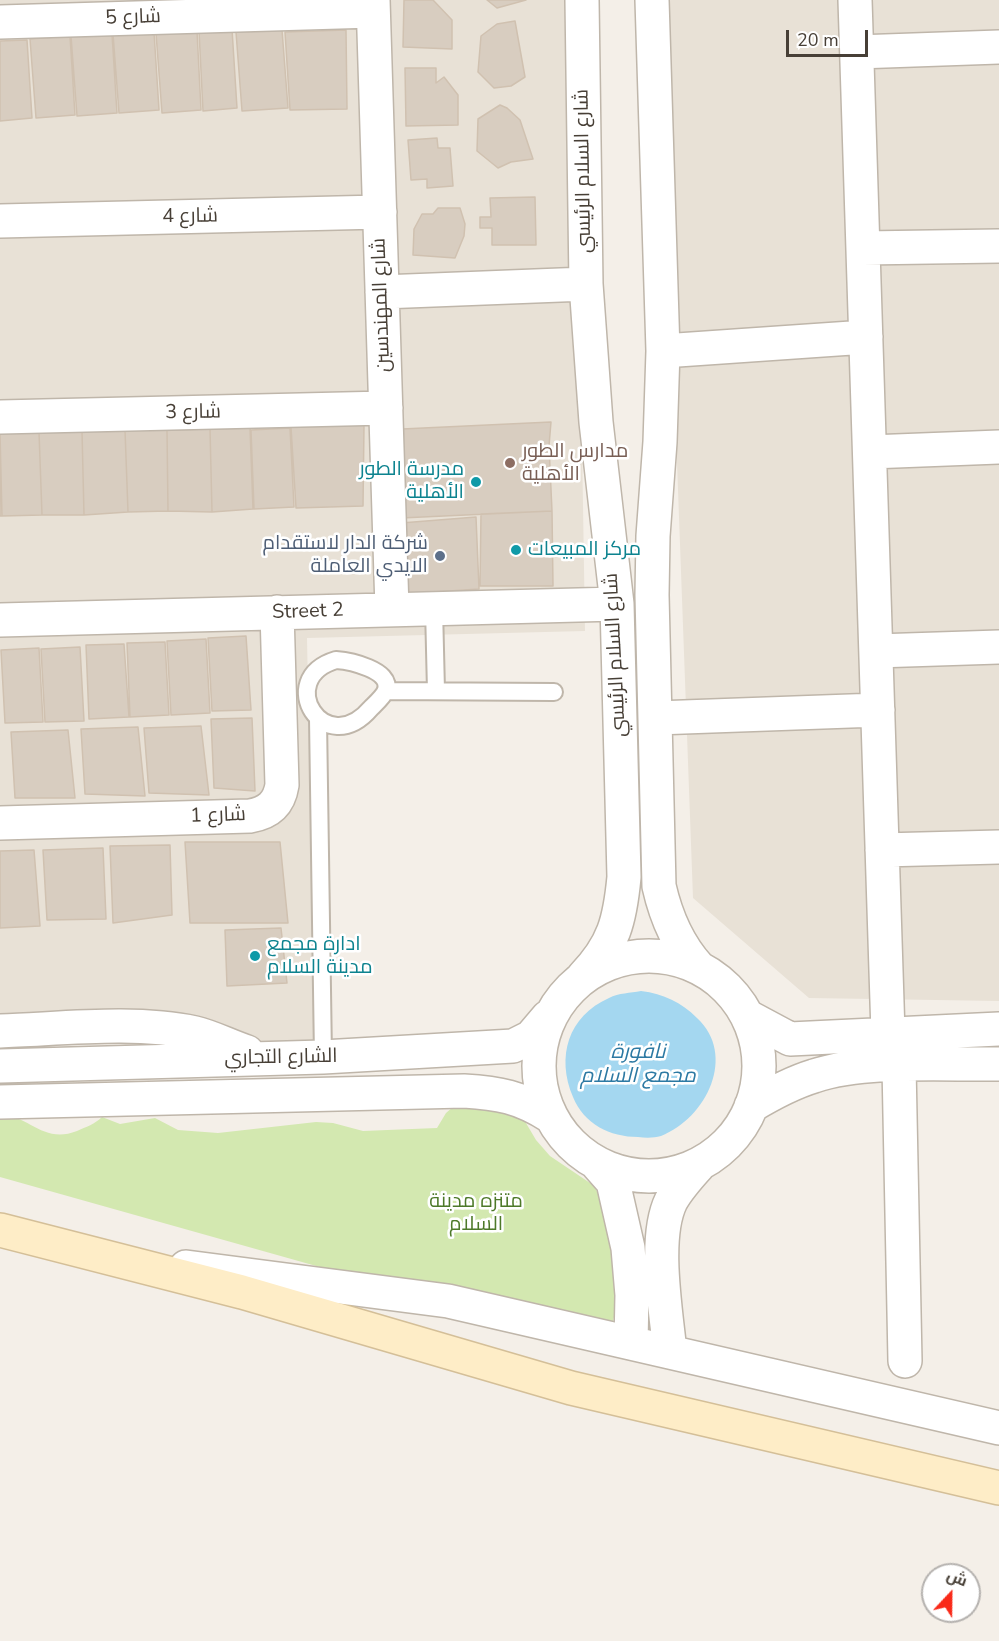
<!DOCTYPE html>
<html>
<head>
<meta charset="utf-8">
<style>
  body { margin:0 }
  #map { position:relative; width:999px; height:1641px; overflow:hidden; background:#f4efe8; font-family:"Nunito Sans",Cairo,sans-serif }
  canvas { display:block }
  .north { position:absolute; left:921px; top:1563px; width:60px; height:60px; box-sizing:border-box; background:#fff; border:2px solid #b5b2af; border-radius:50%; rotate:22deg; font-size:16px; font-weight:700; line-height:24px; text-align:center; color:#473f36 }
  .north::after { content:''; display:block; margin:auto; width:21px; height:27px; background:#f92a19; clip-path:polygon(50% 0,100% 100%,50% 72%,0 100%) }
  .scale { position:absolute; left:786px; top:30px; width:82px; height:27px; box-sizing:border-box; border:3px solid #473f36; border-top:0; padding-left:8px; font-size:18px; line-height:21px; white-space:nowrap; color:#473f36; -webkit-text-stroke:4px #fff; paint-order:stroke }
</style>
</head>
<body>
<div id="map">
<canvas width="999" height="1641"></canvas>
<div class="north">ش</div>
<div class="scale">20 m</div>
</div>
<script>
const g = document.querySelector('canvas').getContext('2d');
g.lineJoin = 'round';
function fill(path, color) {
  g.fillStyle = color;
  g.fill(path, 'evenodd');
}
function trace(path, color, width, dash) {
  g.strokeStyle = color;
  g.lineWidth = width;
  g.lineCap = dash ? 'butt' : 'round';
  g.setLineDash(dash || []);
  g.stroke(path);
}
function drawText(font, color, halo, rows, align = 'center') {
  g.font = font + ' "Nunito Sans",Cairo,sans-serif';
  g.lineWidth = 5;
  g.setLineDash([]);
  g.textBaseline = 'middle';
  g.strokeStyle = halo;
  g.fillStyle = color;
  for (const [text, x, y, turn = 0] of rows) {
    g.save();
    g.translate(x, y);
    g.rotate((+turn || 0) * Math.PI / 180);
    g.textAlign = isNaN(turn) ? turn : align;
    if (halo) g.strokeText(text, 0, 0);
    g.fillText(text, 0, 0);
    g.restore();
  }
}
fill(new Path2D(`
  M0,0h575l10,631 -278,7 8,410 -315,-25z
  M660,0h339v1001l-190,-3 -116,-100z`), '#e8e1d6');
fill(new Path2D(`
  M461,1100l62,18 13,22 14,16 43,29 25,40 3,64 -14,56 -170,-45 -437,-123v-64c30,4 44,31 77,18 9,-4 18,-7 25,-14l18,7 35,-6 23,12 40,3 98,-11 17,1 30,8 74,-3 9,-15z`), '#d3e8b0');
fill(new Path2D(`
  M641,991c23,3 40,11 56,27 40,37 10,100 -36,118 -7,2 -15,2 -23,1 -28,0 -54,-13 -65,-40 -17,-40 -5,-81 36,-99 10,-5 21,-5 32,-7z`), '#a4d7f0');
const building = new Path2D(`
  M404,0h29l19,20v29l-49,-2z
  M487,0h39l-29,8z
  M515,21l10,56 -14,9 -17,2 -16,-16 3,-36 16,-12z
  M232,29l5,79 -34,3 -4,-80z
  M282,30l6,78 -46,3 -6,-79z
  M346,30l1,79 -57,1 -5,-78z
  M197,31l4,79 -39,3 -6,-80z
  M154,32l5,78 -40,3 -6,-79z
  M112,34l5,79 -40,3 -6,-80z
  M70,36l5,79 -39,3 -6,-79z
  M27,40l5,78 -32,3v-80z
  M405,68h31v15l8,-6 14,18v30l-52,1z
  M500,105l7,3 13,12 13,39 -22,3 -13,6 -21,-17 1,-32z
  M437,138l1,10h12l3,38 -26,2v-9l-16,1 -3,-40z
  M535,197l1,48h-44v-17h-12v-11h11l-1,-19z
  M438,208h22l5,16 -1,12 -9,22 -42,-3 1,-26 8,-15h11z
  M551,422l-2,24 3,65 -151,7 1,-89z
  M364,425l-1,81 -67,2 -5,-81z
  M250,428l3,81 -41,3 -2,-83z
  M290,428l4,79 -40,2 -3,-79z
  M210,429l2,83 -44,-1 -1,-81z
  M125,430h42l1,81 -40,1z
  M125,430l3,82 -44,3 -2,-84z
  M82,431l2,84h-42l-3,-83z
  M39,432l3,83 -40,1 -2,-83z
  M0,454l2,62h-2z
  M552,511l1,75h-73l1,-72z
  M476,517l3,72 -75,5 -3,-71z
  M246,636l5,74 -39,1 -4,-73z
  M206,639l4,74 -39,2 -4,-74z
  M165,642l4,73 -39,2 -3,-74z
  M124,644l5,73 -40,2 -3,-74z
  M80,647l4,74 -39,1 -4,-73z
  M39,648l4,74 -38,1 -4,-73z
  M252,718l3,73 -41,-3 -3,-69z
  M201,726l8,69 -60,-2 -5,-65z
  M138,727l7,69 -60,-2 -4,-65z
  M68,730l7,68h-60l-4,-66z
  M185,842h95l8,81h-98z
  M170,845l2,70 -59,8 -3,-77z
  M103,848l3,71 -59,1 -4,-70z
  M34,850l6,76 -40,2v-77z
  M281,928l6,55 -60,3 -2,-56z`);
fill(building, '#d8cdc0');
trace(building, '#d0c1b0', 1.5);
const lane = new Path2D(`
  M434,608l2,83
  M336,660c14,1 56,10 50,30 -2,6 -10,13 -15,18 -46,54 -98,-29 -35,-48z
  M386,691l168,1
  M318,719l5,338`);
const street = new Path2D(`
  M373,0l19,609
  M582,0l4,284 10,138 21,182 7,273c-4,43 -10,68 -41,100
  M652,0l11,351 -3,91 -7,94 -1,59 7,291c7,31 18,58 40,82
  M855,0l33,1033
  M0,22l373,-11
  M857,52l142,-5
  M0,221l380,-9
  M863,248l136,-2
  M382,292l204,-8
  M663,351l203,-14
  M0,417l386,-9
  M870,452l129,-5
  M0,620l617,-16
  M876,651l123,-4
  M656,718l222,-8
  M0,823l250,-7c18,-3 29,-12 32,-31l-5,-173
  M882,850l117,-3
  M539 1066a110 110 0 1 1 220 0a110 110 0 1 1-220 0Z
  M747,1016l43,23 209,-10
  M0,1031c61,-2 135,-11 195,2 17,4 34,13 52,19
  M0,1066l323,-9 190,-11 18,-9 17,-20
  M899,1066l6,295
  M0,1102l464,-11c35,2 56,6 86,25
  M751,1106c20,-12 40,-23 63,-30 51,-17 130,-11 185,-12
  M598,1165l15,17 15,66 4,47 -1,48
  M186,1267l262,34 551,127
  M670,1352c-4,-41 -17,-114 1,-151 7,-13 18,-25 28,-36`);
const secondary = new Path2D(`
  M0,1230l242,62 329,96 428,100`);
trace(lane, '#bfb6aa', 20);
trace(street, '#bfb6aa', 36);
trace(secondary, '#d4bf98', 36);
trace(lane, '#fff', 16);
trace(street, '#fff', 33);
trace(secondary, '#feedc7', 33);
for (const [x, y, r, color] of [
  [510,463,6,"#8d6e63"],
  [476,482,6,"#0f9aa8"],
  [516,550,6,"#0f9aa8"],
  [440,556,6,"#5c6f8a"],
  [255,956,6,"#0f9aa8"]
]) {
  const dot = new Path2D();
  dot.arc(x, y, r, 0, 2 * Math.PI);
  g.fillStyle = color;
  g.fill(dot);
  trace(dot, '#fff', 2);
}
drawText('20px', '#473f36', '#fff', [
  ["شارع 5",133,18,-2],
  ["شارع السلام الرئيسي",584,171,-91],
  ["شارع 4",190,217,-1],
  ["شارع المهندسين",382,305,-92],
  ["شارع 3",193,413,-1],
  ["Street 2",308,612,-2],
  ["شارع السلام الرئيسي",616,655,-93],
  ["شارع 1",218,816,-2],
  ["الشارع التجاري",281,1058,-1]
]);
drawText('20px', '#785e54', '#fff', [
  ["مدارس الطور",522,452],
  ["الأهلية",522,475]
], 'left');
drawText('20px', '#0d838f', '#fff', [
  ["مدرسة الطور",464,470,"right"],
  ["الأهلية",464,493,"right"],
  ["مركز المبيعات",528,550],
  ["ادارة مجمع",267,945],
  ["مدينة السلام",267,968]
], 'left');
drawText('20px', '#4e5e75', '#fff', [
  ["شركة الدار لاستقدام",428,544],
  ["الايدي العاملة",428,567]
], 'right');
drawText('20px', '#4d7929', '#fff', [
  ["متنزه مدينة",476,1202],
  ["السلام",476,1225]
]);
drawText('italic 21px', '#2c79a3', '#fff', [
  ["نافورة",638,1053],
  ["مجمع السلام",638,1077]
]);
</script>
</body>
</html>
